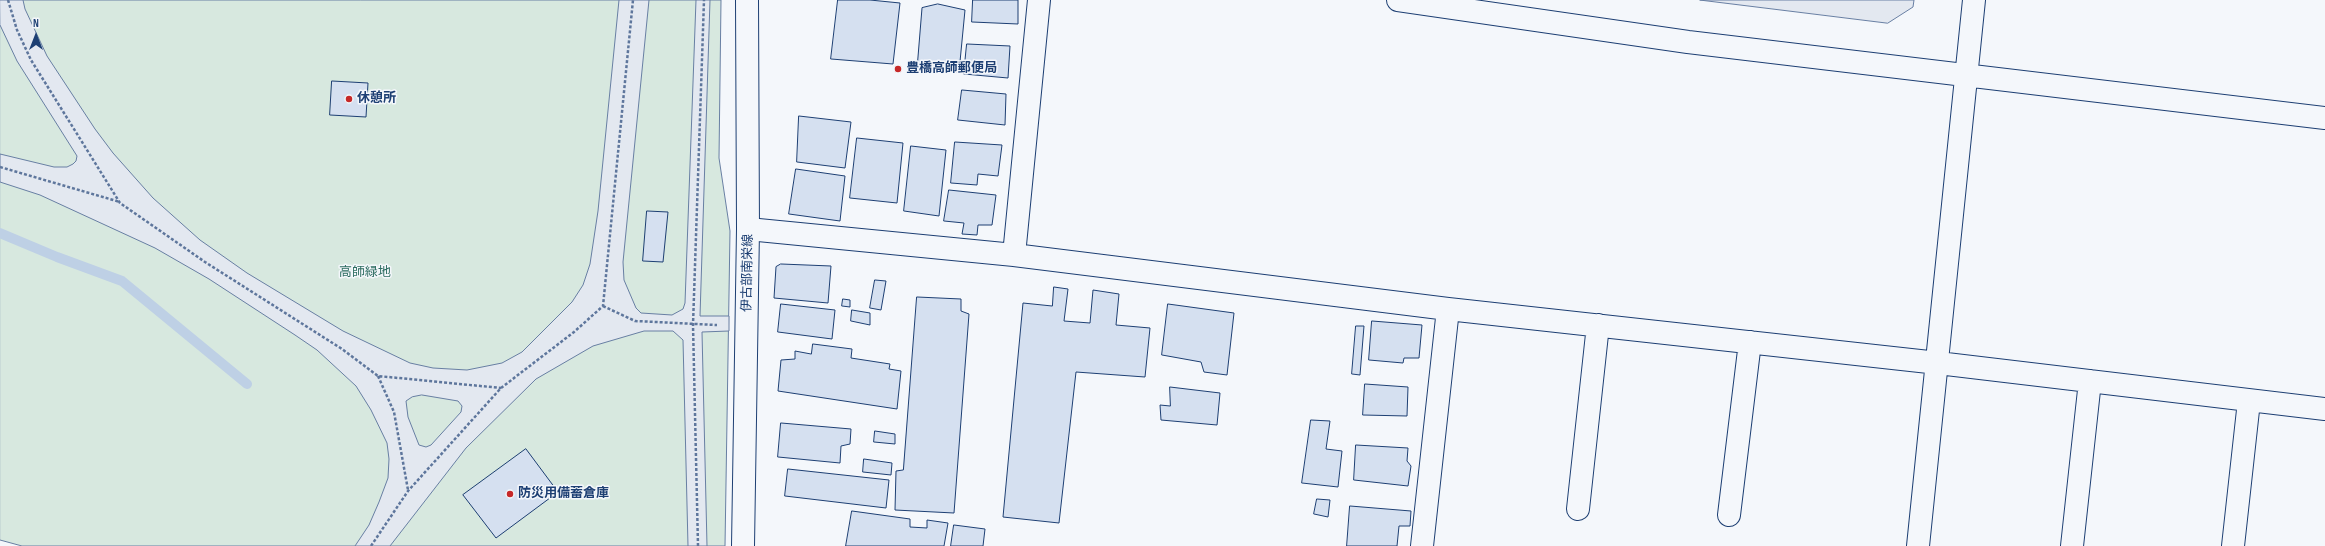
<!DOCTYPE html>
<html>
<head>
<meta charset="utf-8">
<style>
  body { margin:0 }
  #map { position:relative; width:2325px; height:546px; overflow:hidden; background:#f4f7fb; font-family:"Sofia Sans Condensed",sans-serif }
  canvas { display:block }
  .north { position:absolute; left:16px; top:16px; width:40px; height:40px; -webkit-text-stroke:3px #f4f7fb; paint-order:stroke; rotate:0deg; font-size:11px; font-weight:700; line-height:16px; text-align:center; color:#1d3f73 }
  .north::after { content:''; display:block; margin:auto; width:14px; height:18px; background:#1d3f73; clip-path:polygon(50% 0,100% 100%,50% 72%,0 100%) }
</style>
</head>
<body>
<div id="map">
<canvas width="2325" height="546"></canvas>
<div class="north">N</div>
</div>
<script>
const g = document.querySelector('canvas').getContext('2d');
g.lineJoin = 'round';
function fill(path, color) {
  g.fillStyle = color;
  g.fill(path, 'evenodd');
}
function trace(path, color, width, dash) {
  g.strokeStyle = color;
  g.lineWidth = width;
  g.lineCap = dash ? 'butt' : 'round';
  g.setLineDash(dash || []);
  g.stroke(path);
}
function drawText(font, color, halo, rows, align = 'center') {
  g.font = font + ' "Sofia Sans Condensed","Noto Sans JP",sans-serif';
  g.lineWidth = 3;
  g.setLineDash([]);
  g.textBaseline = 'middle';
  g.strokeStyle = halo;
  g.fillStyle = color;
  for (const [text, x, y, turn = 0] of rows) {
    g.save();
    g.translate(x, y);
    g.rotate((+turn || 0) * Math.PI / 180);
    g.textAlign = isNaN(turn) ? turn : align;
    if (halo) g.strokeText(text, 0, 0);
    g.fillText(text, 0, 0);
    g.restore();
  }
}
const green = new Path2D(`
  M0,0h721l-2,158 11,73 -5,315h-703l-22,-6z`);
fill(green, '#d7e8df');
trace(green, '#687fa3', 1);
const parking = new Path2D(`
  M0,0h23l2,9 22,47 48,73 18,24 40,45 47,42 47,33 96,58 67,32 23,5 34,2 35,-7 20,-11 50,-50 11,-17 7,-21 8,-53 21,-211h30l-26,262 1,18 12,28 5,5 31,2 11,-6 2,-6 11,-303h14l-10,316h29v15l-27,1 5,214h-19l-5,-206 -10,-9h-29l-51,15 -57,33 -70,69 -76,98h-35l14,-21 10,-23 9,-24 1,-19 -2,-16 -16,-33 -15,-24 -39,-36 -22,-15 -86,-56 -54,-31 -115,-53 -40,-13v-28l54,13h13l6,-3 3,-3 1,-5 -60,-95 -17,-36zM422,395l36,6 4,5 -1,6 -30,33 -5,2 -7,-2 -11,-28 -2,-16 6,-4z
  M1700,0h214l-1,7 -25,16z`);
fill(parking, '#e3e8f0');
trace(parking, '#687fa3', 1);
trace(new Path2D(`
  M0,233l57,24 65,24 125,103`), '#bed0e5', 10);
const building = new Path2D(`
  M838,0h32l30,3 -7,61 -62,-5z
  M973,0h45v24l-46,-2z
  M938,4l27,6 -6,62 -42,-3 5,-61z
  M967,44l43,2 -2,32 -44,-4z
  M332,81l36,2 -2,34 -36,-2z
  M962,90l44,4 -1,31 -47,-5z
  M799,116l52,6 -6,46 -48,-6z
  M857,138l46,5 -6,60 -47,-5z
  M955,142l47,3 -4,31 -20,-2 -1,11 -26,-2z
  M911,146l35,4 -7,66 -35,-5z
  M796,169l49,7 -5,45 -51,-7z
  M949,190l47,5 -4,30h-14l-1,10 -15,-1 2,-11 -20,-2z
  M647,211l21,1 -5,50 -20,-1z
  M781,264l50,2 -3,37 -54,-5 2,-31z
  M875,280l11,1 -5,29 -11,-2z
  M1054,287l14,2 -4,32 26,2 3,-33 26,4 -3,31 34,3 -5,49 -69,-5 -17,151 -56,-6 20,-214 29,3z
  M917,297l44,2v12l8,3 -15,199 -59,-3 1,-39 7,-1z
  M843,299l7,1v7l-8,-1z
  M781,304l54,6 -3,29 -54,-7z
  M1168,304l66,9 -7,62 -23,-3 -3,-10 -39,-7z
  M852,310l18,3v12l-19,-4z
  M1372,321l50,4 -3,33h-15l-1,5 -34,-3z
  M1356,326h8l-4,49 -8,-1z
  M813,344l39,5 -1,9 39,6 -1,5 12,2 -4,38 -119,-18 3,-31 14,-1v-8l16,3z
  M1365,384l43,3 -1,29 -44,-1z
  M1170,387l50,6 -3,32 -56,-5 -1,-15 10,1z
  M1311,420l19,1 -4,28 16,2 -4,36 -36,-4z
  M781,423l70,6 -1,15 -9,2 -1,17 -62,-6z
  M875,431l20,3v10l-21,-2z
  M1356,445l52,3 -1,13 4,5 -3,20 -54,-6z
  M526,449l32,43 -62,46 -33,-43z
  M864,459l28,4 -1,12 -28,-3z
  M788,469l101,11 -3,28 -101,-12z
  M1317,499l13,1 -2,17 -14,-3z
  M1350,506l61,5 -1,15h-11l-2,20h-50z
  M852,511l58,8v8l17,1v-8l21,3 -4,23h-98z
  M954,525l31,4 -2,17h-32z`);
fill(building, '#d5e0f0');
trace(building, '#1d3f73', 1);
const minor = new Path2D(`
  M1398,0l290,42 637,76
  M748,229l266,26 434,54 490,54 387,46
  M1014,255l25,-255
  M1578,509l20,-184
  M1729,515l21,-173
  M1422,546l26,-237
  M1918,546l56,-546
  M2072,546l18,-165
  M2233,546l16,-145`);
const major = new Path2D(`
  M743,546l5,-317 -1,-229`);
trace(minor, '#1d3f73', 24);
trace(major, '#1d3f73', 24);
trace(new Path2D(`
  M8,0l9,30 14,30 89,143 85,59 137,87 36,27 123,12
  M0,167l120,35
  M603,306l32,15 82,4
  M378,376l16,36 14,78
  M371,546l37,-55 93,-103 73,-56 29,-26 30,-306
  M698,546l-5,-221 11,-325`), '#5e769c', 2.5, [3, 2]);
trace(minor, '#f4f7fb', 22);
trace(major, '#f4f7fb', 22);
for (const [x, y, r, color] of [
  [898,69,4,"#c62828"],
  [349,99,4,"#c62828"],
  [510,494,4,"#c62828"]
]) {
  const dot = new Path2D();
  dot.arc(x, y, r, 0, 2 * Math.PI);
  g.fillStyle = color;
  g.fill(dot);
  trace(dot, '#f4f7fb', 1.5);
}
drawText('bold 13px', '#1d3f73', '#f4f7fb', [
  ["豊橋高師郵便局",906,69],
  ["休憩所",357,99],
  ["防災用備蓄倉庫",518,494]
], 'left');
drawText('13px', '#2c6c60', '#f4f7fb', [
  ["高師緑地",365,273]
]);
drawText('13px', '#1d3f73', '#f4f7fb', [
  ["伊古部南栄線",748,273,-89]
]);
</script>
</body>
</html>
